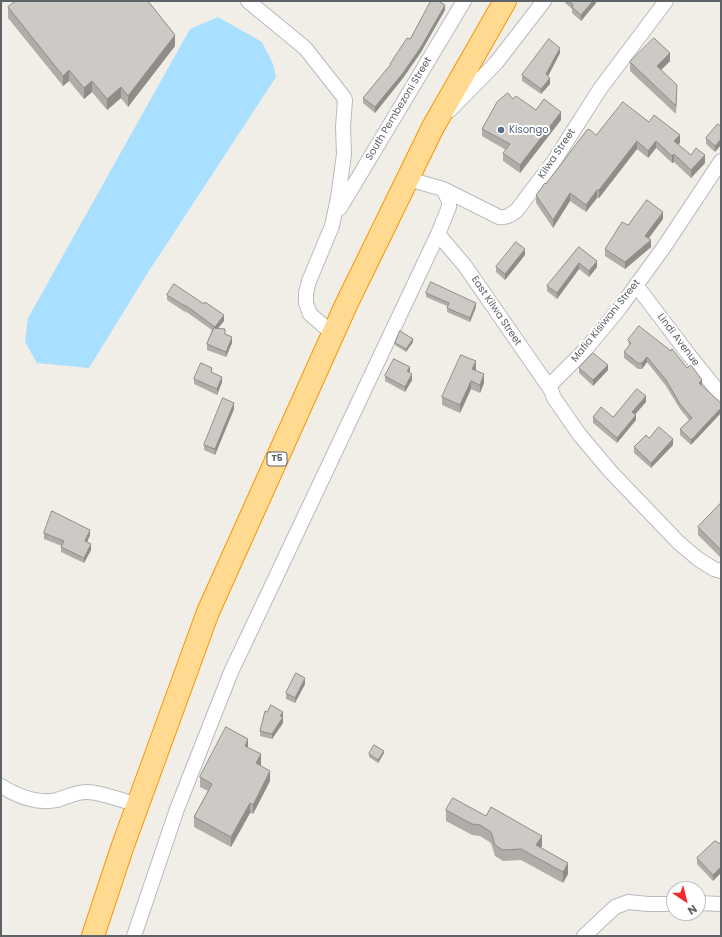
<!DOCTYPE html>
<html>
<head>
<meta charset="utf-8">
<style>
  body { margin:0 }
  #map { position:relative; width:722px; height:937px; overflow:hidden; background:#f1eee7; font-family:Poppins,sans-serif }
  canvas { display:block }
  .frame { position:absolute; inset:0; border:2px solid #5e6368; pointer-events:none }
  .north { position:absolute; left:666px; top:881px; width:40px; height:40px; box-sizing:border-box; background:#fff; border:1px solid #bfc1c3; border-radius:50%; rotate:145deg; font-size:11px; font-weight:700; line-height:16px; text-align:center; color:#5e6368 }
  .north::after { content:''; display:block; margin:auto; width:14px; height:18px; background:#f82627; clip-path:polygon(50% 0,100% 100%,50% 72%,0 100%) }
</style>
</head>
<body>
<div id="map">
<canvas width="722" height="937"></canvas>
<div class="frame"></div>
<div class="north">N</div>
</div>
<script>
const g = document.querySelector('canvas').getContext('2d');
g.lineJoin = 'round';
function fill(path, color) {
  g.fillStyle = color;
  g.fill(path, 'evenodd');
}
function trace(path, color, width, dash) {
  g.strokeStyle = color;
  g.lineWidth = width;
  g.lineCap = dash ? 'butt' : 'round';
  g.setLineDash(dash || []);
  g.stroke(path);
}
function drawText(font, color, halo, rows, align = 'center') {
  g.font = font + ' Poppins,sans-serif';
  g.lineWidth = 4;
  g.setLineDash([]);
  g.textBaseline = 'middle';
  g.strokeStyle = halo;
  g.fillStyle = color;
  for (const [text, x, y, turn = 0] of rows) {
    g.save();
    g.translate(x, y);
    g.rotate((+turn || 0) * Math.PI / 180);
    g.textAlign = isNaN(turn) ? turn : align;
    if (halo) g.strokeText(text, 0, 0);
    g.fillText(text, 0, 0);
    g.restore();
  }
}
fill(new Path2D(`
  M218,17l44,25 11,22 3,13 -129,197 -58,94 -52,-5 -12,-21 3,-24 162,-289z`), '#a9e0ff');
const street = new Path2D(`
  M248,1l57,47 38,48 2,4 -2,27 1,27 -6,44 -6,28 -23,55 -3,12v10l4,11 23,20
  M450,110l46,-47 48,-62
  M721,161l-57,86 -45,62 -34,41 -34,34v6l3,8 25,36 31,37 69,72 19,16 16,10 7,2
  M408,179l35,10 56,28c8,1 12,-2 18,-7l37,-49 46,-72 66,-88
  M340,208l124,-207
  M438,234l27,32 86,124
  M636,285l53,70 32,40
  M1,786c16,10 37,18 56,14 9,-3 19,-8 30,-8 14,0 36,9 51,13
  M698,903l23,1
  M134,936l43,-127 54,-137 207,-438 11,-27v-6l-6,-12
  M584,936l31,-29 13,-5 20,2h26`);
const highway = new Path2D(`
  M93,936l29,-88 86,-236 138,-307 87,-178 72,-126`);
trace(street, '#b7babe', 16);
trace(highway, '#f89700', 24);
trace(street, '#fff', 14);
trace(highway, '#ffda90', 22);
fill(new Path2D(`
  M565,1h31v2l-15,18 -9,-8v-4l-7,-6z
  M8,7l167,39 -47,61 -7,-9 -14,12 -15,-18 -8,7 -15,-18 -6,5 -55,-68z
  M445,10l-24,42 -18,26 -28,35 -12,-10v-5l27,-32v-2l20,-25z
  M560,53l-12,23 2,8 -9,10 -19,-13v-6z
  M670,61l-9,9 16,23 -1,21 -46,-43v-9z
  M513,99l23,11 25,10 -41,53 -17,-12v-8l3,-3 -24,-14v-7z
  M649,122l31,21 -2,1 13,11 14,8 -14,15 -17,-16 -2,1 -16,-15 -8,10 -11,-9 -38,49h-2l-11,14 -16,-11 -17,27 -17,-25v-8l10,-11 50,-49z
  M718,124l-3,28 -9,-8v-6z
  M663,219l-14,19 2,9 -26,22 -20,-13v-7l23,-24z
  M579,247l18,20 -8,10 -10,-8 -22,30 -10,-8v-5z
  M525,255l-20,25 -9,-8v-5z
  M426,293l50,14 -6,15 -23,-10v-6l-21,-9z
  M167,295l57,26 -6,7 7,6 7,9 -6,14 -19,-7v-6l5,-14 -27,-19v1l-18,-12z
  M628,340l59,28 15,12 -11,65 -11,-10v-6l9,-9 -9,-11 -14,-23 -19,-24 -5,7h-4l-14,-11v-6l5,-6z
  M413,342l-7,10 -11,-7v-2z
  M579,368l29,2 -15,16 -14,-13z
  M476,370l8,13 -4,10 -9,-4 -11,24 -18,-8v-8z
  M212,372l10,10 -5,13 -23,-11v-5z
  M410,373l2,7 -7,12 -20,-11v-5z
  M646,402l-11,12 1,6 -19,23 -24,-20v-6h20z
  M234,409l-19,46 -11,-5v-5z
  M649,438l24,7 -22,23 -17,-15v-6z
  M721,503v55l-23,-23v-8z
  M44,533l46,2 -3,7 4,8 -7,13 -23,-11v-5l1,-1 -18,-7z
  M305,684l-10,19 -9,-4v-6z
  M267,712h16v11l-11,16 -12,-3v-5z
  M248,748l13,16 -1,1 10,16 -17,33 -3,-1 -19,34 -37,-20v-10l14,-26 -8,-4v-10z
  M384,753l-6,10 -9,-6v-3z
  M446,810l40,6 56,30 -1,2 27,26 -5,9 -42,-23 -18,1 -8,-5 -4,-13 -11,-7 -8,-1 -26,-14z
  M715,841l-2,40 -16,-17v-6z`), '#b0ada9');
fill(new Path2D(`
  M593,1h3v2l-15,18v-6z
  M445,5v5l-24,42 -18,26 -28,35v-6z
  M175,35v11l-47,61v-11z
  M560,48v5l-14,27v-6z
  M670,53v8l-13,13v-8z
  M69,70v11l-6,5v-10z
  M550,78v6l-9,10v-5z
  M92,81v11l-8,7v-11z
  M121,87v11l-14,12v-11z
  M561,112v8l-41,53v-8z
  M680,135v8l-6,5v-7z
  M721,139v6l-6,7v-6z
  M637,141v8l-38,49v-8z
  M656,141v7l-8,10v-7z
  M674,154v8l-2,1v-7z
  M705,155v8l-14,15v-8z
  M597,190v8l-11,14v-7z
  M570,193v8l-17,27v-8z
  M663,212v7l-18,24v-7z
  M651,240v7l-26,22v-7z
  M525,249v6l-20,25v-6z
  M597,261v6l-8,10v-6z
  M579,263v6l-22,30v-6z
  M476,303v4l-6,15v-4z
  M224,315v6l-9,11v-5z
  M232,337v6l-6,14v-5z
  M413,339v3l-7,10v-3z
  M647,357v5l-5,7v-6z
  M476,361v9l-4,7v-8z
  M608,365v5l-15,16v-6z
  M410,367v6l-3,-2z
  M412,374v6l-7,12v-5z
  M484,374v9l-4,10v-8z
  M222,377v5l-5,13v-6z
  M702,380v6l-3,-3z
  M471,381v8l-11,24v-8z
  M646,396v6l-14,16v-6z
  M234,403v6l-19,46v-6z
  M721,408v5l-30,32v-5z
  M636,415v5l-19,23v-5z
  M673,439v6l-22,23v-5z
  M90,530v5l-5,12v-6z
  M91,544v6l-7,13v-5z
  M305,678v6l-10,19v-5z
  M283,712v11l-11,16v-5z
  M248,739v9l-3,-2z
  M384,751v2l-6,10v-3z
  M261,754v10l-5,9v-10z
  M270,771v10l-17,33v-9z
  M250,803v10l-19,34v-10z
  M542,836v10l-6,10v-11z
  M568,863v11l-5,9v-11z
  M721,867v6l-8,8v-6z`), '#908d89');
const building = new Path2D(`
  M16,1h132l27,34 -47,61 -7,-9 -14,12 -15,-18 -8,7 -15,-18 -6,6 -55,-69z
  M431,1h7l7,4 -24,42 -18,26 -28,34 -12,-9 28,-34h-1l17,-26 3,1z
  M569,1h24l-12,14 -9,-8 1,-2z
  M654,38l16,15 -13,13 20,19 -1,21 -46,-44z
  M549,39l11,9 -14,26 4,4 -9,11 -19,-14z
  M508,93l5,6 3,-3 20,14 8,-11 17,13 -41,53 -17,-12 7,-9 -28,-15 15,-27z
  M623,102l26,20 5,-7 26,20 -6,6 17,14 5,-7 9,7 -14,15 -17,-16 -2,2 -16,-15 -8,10 -11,-10 -38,49h-2l-11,15 -16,-12 -17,27 -17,-25 9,-12 1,1 41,-54 2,-1 7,6z
  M718,124l3,3v12l-6,7 -9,-8z
  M647,200l16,12 -18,24 6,4 -26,22 -20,-13 17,-27 6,3z
  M516,242l9,7 -20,25 -9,-7z
  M579,247l18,14 -8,10 -10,-8 -22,30 -10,-7z
  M431,282l45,21 -6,15 -23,-10 2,-5 -23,-10z
  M174,284l30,20 1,-2 19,13 -9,12 -30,-22v1l-18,-11z
  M639,326l32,25 1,-2 15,19 4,-3 11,15 -3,3 22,20v5l-30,32 -11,-11 12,-11 -12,-14 -14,-24 -19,-23 -5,6h-4l-14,-11 7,-9 -3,-3z
  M214,328l11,1v5l7,3 -6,15 -19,-8z
  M400,331l13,8 -7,10 -11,-6z
  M593,353l15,12 -15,15 -14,-12z
  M461,355l15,6 -4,8 12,5 -4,11 -9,-4 -11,24 -18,-8z
  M394,359l16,8 -3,4 5,3 -7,13 -20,-11z
  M201,363l11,5 -1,4 11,5 -5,12 -23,-10z
  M637,389l9,7 -14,16 4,3 -19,23 -24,-21 8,-10 12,10z
  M223,398l11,5 -19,46 -11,-4z
  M659,427l14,12 -22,24 -17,-16 12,-12 3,3z
  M721,503v47l-23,-23z
  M52,511l38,19 -5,11 6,3 -7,14 -23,-11 3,-6 -20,-8z
  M296,673l9,5 -10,20 -9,-5z
  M271,705l12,7 -3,4 3,1 -11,17 -12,-3 5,-20 2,1z
  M226,727l22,12 -3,7 16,8 -5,9 14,8 -17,34 -3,-2 -19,34 -37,-20 18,-33 -12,-7z
  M374,745l10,6 -6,9 -9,-6z
  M453,798l33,18 5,-9 51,29 -6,9 32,18 -5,9 -42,-23 -18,1 -8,-5 -4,-13 -11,-7 -8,-1 -26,-14z
  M715,841l6,3v23l-8,8 -16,-17z`);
fill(building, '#cdc9c4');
trace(building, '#908d89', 1);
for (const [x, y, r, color] of [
  [501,130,4,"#5c6f8a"]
]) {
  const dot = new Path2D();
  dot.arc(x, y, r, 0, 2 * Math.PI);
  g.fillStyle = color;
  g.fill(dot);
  trace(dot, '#fff', 1.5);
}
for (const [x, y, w] of [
  [277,459,20]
]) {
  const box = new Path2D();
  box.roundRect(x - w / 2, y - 7, w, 14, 3);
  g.fillStyle = '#fff';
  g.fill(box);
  trace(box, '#5e6368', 1);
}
drawText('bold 9px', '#5e6368', null, [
  ["T5",277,459]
]);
drawText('10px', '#5e6368', '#fff', [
  ["South Pembezoni Street",399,109,-59],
  ["Kilwa Street",557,154,-56],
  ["East Kilwa Street",496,311,56],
  ["Mafia Kisiwani Street",606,321,-51],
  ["Lindi Avenue",678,340,53]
]);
drawText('10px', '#4e5e75', '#fff', [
  ["Kisongo",509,130]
], 'left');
</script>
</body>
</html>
